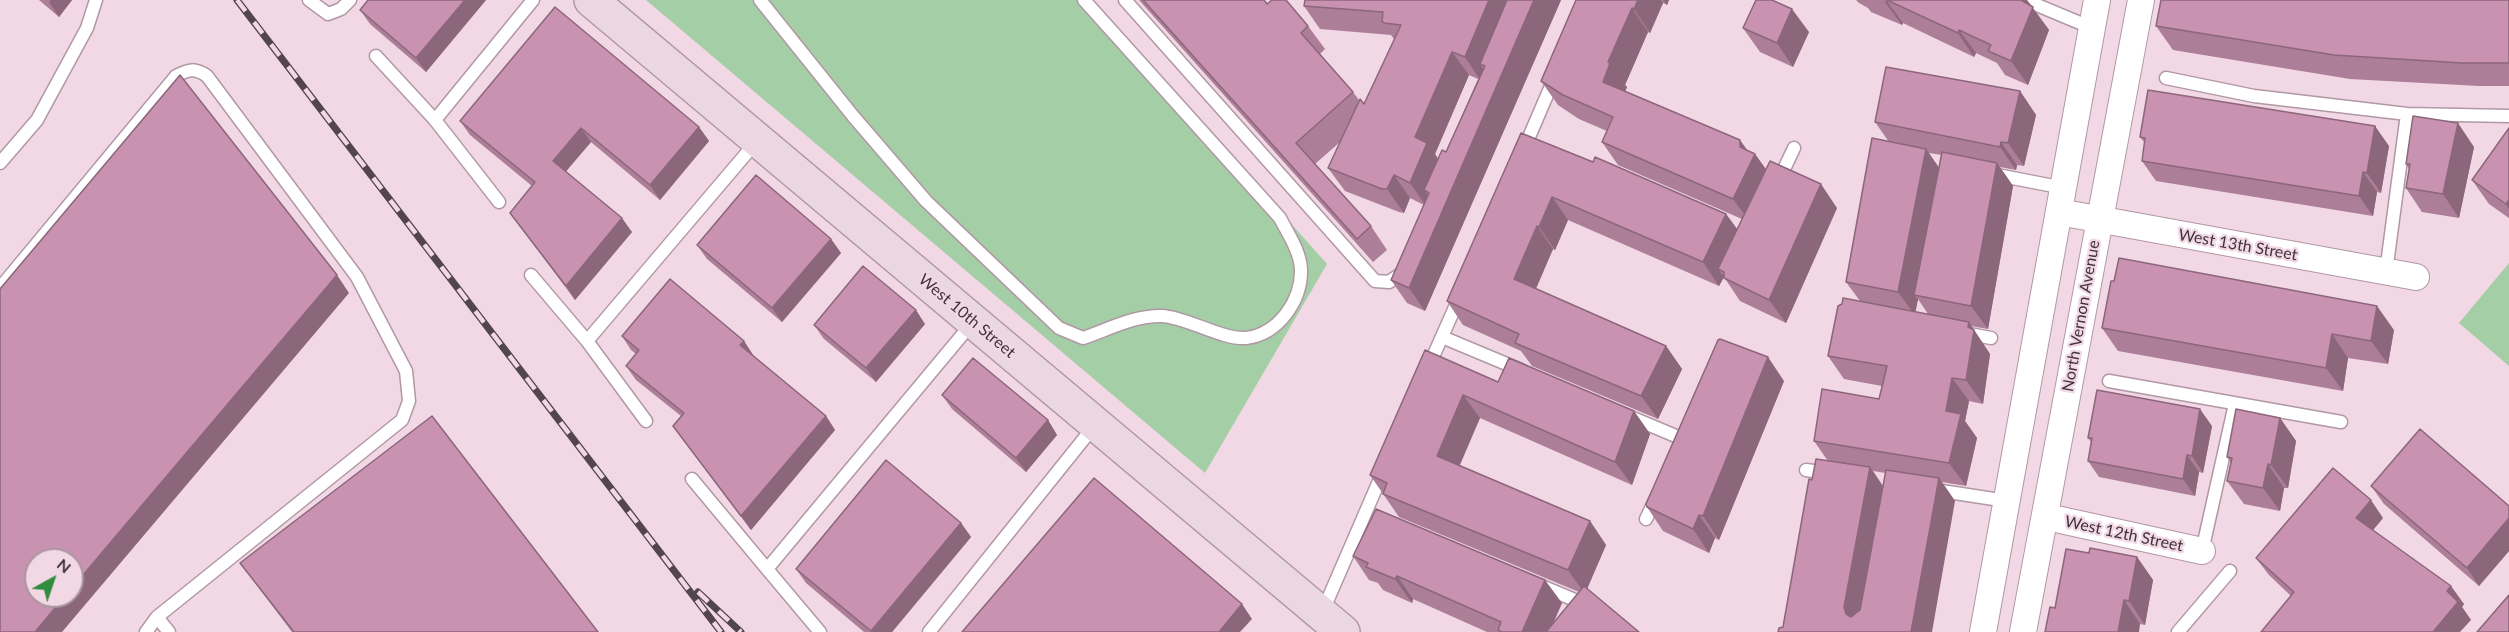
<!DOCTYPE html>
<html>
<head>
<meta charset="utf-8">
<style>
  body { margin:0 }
  #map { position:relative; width:2509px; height:632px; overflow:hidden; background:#f2d7e5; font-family:Lato,sans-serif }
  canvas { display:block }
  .north { position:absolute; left:24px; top:548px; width:60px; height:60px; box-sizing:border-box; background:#f2d7e5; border:2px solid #aa96a1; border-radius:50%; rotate:40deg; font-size:16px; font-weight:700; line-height:24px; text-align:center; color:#3f343a }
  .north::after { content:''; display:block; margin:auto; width:21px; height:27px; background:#308d3e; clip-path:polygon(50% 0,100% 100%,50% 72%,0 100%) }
</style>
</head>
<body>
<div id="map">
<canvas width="2509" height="632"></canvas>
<div class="north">N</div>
</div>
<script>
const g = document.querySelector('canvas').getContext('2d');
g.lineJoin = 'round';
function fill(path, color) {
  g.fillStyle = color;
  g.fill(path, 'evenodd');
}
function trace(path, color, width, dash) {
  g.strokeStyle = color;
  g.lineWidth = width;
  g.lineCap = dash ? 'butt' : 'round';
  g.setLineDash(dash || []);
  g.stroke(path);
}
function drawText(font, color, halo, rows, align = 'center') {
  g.font = font + ' Lato,sans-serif';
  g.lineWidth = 4.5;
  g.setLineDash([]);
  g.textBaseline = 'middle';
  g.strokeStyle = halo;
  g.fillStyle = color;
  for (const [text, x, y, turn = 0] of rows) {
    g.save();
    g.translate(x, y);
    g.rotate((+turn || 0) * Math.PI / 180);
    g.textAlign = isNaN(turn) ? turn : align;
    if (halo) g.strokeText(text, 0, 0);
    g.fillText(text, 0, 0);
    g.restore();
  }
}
fill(new Path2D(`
  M646,0h445l236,264 -122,209z
  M2509,263v103l-50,-43z`), '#a4cea6');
const lane = new Path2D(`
  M309,0l19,14 13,-5 9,-9
  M760,0l93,116 73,85 133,127 24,10c24,-8 52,-23 79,-22 24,1 61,24 84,22 33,-4 56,-38 55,-69 -1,-18 -13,-35 -21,-51l-196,-218
  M1125,0l250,281 14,1 16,-11
  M2025,0l67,28
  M376,56l59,64 98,-120
  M2166,78l88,18 153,18 102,2
  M435,120l64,82
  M1523,151l31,-72
  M0,163l37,-43 50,-92 9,-28
  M1992,174l72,14
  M1778,182l16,-34
  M2386,272l21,-158
  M531,275l56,66
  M0,288l176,-212c13,-7 19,-8 31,0l150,201 49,94 3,30 -7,19 -245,197 -11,15
  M1964,333l27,5
  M1442,337l79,33
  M1428,368l32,-72
  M2109,381l232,41
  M1628,416l55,23
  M646,421l-59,-80 170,-200
  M1806,470l22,3
  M692,479l75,90 206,-247
  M1935,490l72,11
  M1646,519l10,-21
  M2202,551l33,-147
  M767,569l53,63
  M1539,585l43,18
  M1322,613l61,-141
  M157,617l12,15
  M929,632l166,-207
  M2178,632l52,-61`);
const street = new Path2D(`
  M2059,212l357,65
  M2047,517l155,34
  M1983,632l114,-632
  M2023,632l118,-632`);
const secondary = new Path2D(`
  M591,0l752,632`);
trace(lane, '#b198a5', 15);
trace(street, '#b198a5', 28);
trace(secondary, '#b198a5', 36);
trace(lane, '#fff', 12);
trace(street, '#fff', 26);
trace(secondary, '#ebd7e2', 33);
const rail = new Path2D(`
  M237,0l484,632
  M698,592l43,40`);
trace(rail, '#52454c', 7);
trace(rail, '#f2d7e5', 4.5, [14]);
fill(new Path2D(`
  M39,0h33l-13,17z
  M368,0h118l-60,72 -56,-48 -10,-14z
  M1139,0h125l3,4 41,22 17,23 -5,5 33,38 6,8 5,4 30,-65 -3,-4 -71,-6 -16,-23 257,-6 -136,311 -18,-8 -16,-23 33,-75 -14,-7 -6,15 -5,-1 -54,-21 -17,-23 12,-26 -25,22 56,62 16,24 -14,12zM1469,75l9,4 -32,73 -8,7 -3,-5z
  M1576,0h93l-2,5 -4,-2 -13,30 -2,-1 -23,53 2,2 -2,4 130,63 11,15 71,39 -51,115 -46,-22 -16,-24 -5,9 -151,-66 -13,30 -2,-1 -17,40 130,57 16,23 -24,50 -126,-53 -11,-15 -58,-26 -16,-24 74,-168 72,29 133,52 11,15 5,-10 -124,-54 -16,-23 5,-11 -28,-12 -21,-14 -17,-24z
  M1856,0h171l22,30 -21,55 -23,-10 -8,-12 -21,-10 -2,4 -71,-34 -1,2 -31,-13 -3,-4 -9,-5z
  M2509,0v86h-30l-129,-7 -177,-29 -17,-24z
  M1743,28l66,4 -16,35 -33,-15z
  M2020,91l16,24 -12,51 -7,-1 -1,5 -16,-3 13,19 -25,143 -17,-3 19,28 -7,50 -14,-3 -4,20 12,17 -11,48 -24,-4 13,19 -172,126 29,-147 16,-19 -14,-20 65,-42 3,-13 -38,-7 -16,-23 32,-55 -14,-19 43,-140 -14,-20zM1929,153l13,2 -3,13zM1918,299l10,15 -13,-2zM1873,471l13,2 -3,13z
  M460,121l239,6 10,14 -49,59 -69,-58 -25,29 66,61 -57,68 -65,-87 22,-27 -62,-51z
  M2509,128v90l-20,-14 -17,-24z
  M2140,137l249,9 -8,47 -4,-1 -4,24 -217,-35 -14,-20 3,-18z
  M2474,147l-15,71 -37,-6 -16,-24 3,-19 -3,-5z
  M831,239l10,14 -59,69 -75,-63 -10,-14z
  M925,324l-49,58 -52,-43 -10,-14z
  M2102,328l292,2 -6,34 -40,-6 -5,33 -225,-40z
  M622,336l122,5 9,14 73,61 9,14 -84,100 -78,-104 8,-10 -45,-36 -10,-14 10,-12 -5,-4z
  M1425,350l73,32 136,29 16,23 -18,51 -152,-67 -21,47 131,56 16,24 -19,43 52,44h-152l-74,-33 -1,4 -29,-13 -5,-7 -9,-3 -16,-24 209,47 -9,21 26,-32 -180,-75 -29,-42z
  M1784,381l-65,159 -4,-2 -6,15 -46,-22 -16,-24z
  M942,395l106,25 9,15 -31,37 -74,-63z
  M2280,418l16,23 -8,47h-4l-4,23 -36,-7 -17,-23 4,-18 -4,-6z
  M2212,426l-9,47 -4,-1 -4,24 -96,-19 -11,-16 3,-19 -3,-4z
  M2371,486l138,20v45l-30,35 -95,-82z
  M2383,518l-10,12 91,74 -2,3 9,13 -180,-24 -22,-21 -13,-17z
  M961,523l10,14 -79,95h-28l-58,-49 -10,-14z
  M2089,553l48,4 16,23 -8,45 -90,-17z
  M240,563l358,69h-306z`), '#ac7e97');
fill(new Path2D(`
  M51,0h21l-13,17 -10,-15z
  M465,0h21l-60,72 -10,-14z
  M1489,0h27l-31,66 -5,-2 5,7 -4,10 -16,-24z
  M1534,0h27l-136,311 -16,-23z
  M1638,0h23l2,3 -13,30 -16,-24z
  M1663,0h6l-2,5z
  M1886,0l17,23 -1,2 -17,-23z
  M2019,0h8l22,30 -21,55 -17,-24z
  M1632,8l16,24 -23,53 2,2 -8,18 -16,-23 5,-20z
  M1792,9l17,23 -16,35 -16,-24z
  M1959,30l17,23 -2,4 -16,-24z
  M1452,52l17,23 -34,79 8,12 -14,27 -5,-3 6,8 -4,8 -16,-23 5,-46z
  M2020,91l16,24 -12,51 -16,-23z
  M2458,123l16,24 -15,71 -16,-24z
  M2375,126l14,20 -8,47 -14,-20z
  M699,127l10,14 -49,59 -10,-15z
  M581,128l10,14 -28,33 -10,-14z
  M1740,140l13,18 2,-4 16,23 -21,45 -17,-23z
  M2001,142l16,23 -1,5 -16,-23z
  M1926,149l16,23 -28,123 4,4 -3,16 -17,-23z
  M1997,163l16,23 -25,143 -17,-23z
  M2363,172l14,20 -4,24 -14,-20z
  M1394,175l16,23 -6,15 -17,-24z
  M1821,184l16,24 -51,115 -17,-23z
  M1552,197l16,23 -13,30 -16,-23z
  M2509,200v9l-3,-5z
  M1726,214l17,23 -19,35 -6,-3 6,8 -5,9 -16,-24z
  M622,218l10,14 -57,68 -9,-14z
  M1537,226l16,23 -23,53 -16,-23z
  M831,239l10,14 -59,69 -10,-14z
  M337,275l12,18 -287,339h-27l30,-36h7v-8z
  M2377,306l17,24 -6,34 -17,-23z
  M916,310l9,14 -49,58 -10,-14z
  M1969,322l21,32 -7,50 -17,-24z
  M2332,334l16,24 -5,33 -17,-23z
  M744,341l9,14 -3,4 -10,-14z
  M1666,346l16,23 -24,50 -17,-23z
  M1768,357l16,24 -65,159 -16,-24z
  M1952,378l17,23 -4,20 12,17 -11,48 -17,-23 -3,-52z
  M1463,395l17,23 -26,61 -17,-23z
  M2200,409l12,17 -9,47 -11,-17z
  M1634,411l16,23 -18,51 -17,-23z
  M826,416l9,14 -84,100 -10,-14z
  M2280,418l16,23 -8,47 -17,-23z
  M1048,420l9,15 -31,37 -10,-14z
  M2187,455l12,17 -4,24 -12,-17z
  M2268,464l16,24 -4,23 -17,-23z
  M1870,467l16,24 -26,139 -14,-16 -2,-7z
  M1939,478l16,23 -23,131h-21z
  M2371,500l12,18 -14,17 -13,-17z
  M1699,515l16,23 -6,15 -16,-24z
  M2509,518v33l-30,35 -12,-18z
  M1590,521l16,24 -21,49 -17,-24z
  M961,523l10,14 -79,95h-21z
  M2137,557l16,23 -8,45 -16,-24z
  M1397,576l16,23 -1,4 -17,-24z
  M1545,580l17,23 -13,29h-27z
  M2451,586l13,18 -2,3 9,13 -11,12h-27l14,-41z
  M2124,600l16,24 -1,8h-21z
  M1242,604l10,15 -12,13h-21z`), '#8c667b');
const building = new Path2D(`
  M368,0h97l-49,58 -56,-48z
  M1143,0h121l3,4 5,-4h14l22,26 -7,7 52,59 -57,51 75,83 -14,13z
  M1305,0h184l-24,57 -13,-5 -37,85 12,6 -17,40 -16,-8 -7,14h-5l-54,-21 32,-69 4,5 37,-79 -17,-2 -2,-2 1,-9 -79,-6z
  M1507,0h27l-125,288 -18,-8 38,-87 -5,-3 18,-40 4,2 39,-86 -5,-2z
  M1576,0h62l-4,9 -2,-1 -24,54 2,1 -7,19 137,58v7l15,7 -22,45 -131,-57 11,-25 -50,-22 -22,-14z
  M1756,0h16l20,9 -15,34 -34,-15z
  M1887,0h134l12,7 -22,54 -23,-10 3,-6 -32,-15 -1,3z
  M2161,0h348v63h-47l-128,-8 -178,-29z
  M555,7l144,120 -49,58 -69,-57 -28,33 69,57 -56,68 -56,-73 25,-31 -75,-61z
  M1886,67l134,24 -12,52 -7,-1 -1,5 -125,-25z
  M180,75l157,200 -265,313v-28h-36v36h29l-30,36h-35v-343z
  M2148,90l227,36 -8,47 -4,-1 -4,24 -217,-35 3,-23 -5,-1z
  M2413,116l45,7 -15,71 -37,-6 4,-24h-4z
  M2509,128v72l-3,4 -34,-24z
  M1521,133l72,29 2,-5 131,57 -23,48 -151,-65 -13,30 -2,-1 -23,53 152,67 -25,50 -126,-53 4,-9 -72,-33z
  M1872,138l54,11 -28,143 -52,-10z
  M1942,152l55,11 -26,143 -57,-11z
  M1770,161l51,23 -52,116 -45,-22v-6l-6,-3z
  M756,175l75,64 -59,69 -75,-63z
  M2119,258l258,48 -6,35 -39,-7 -6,34 -224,-40 9,-47h3z
  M863,266l53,44 -50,58 -52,-43z
  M670,279l74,62 -4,4 86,71 -85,100 -68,-90 11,-13 -58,-47 13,-16 -17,-14z
  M1843,298l126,24 -1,5 6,3 -8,50 -14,-2 -6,33 15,3 -12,49 -135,-22 8,-52 57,10 8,-33 -59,-10 10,-50 4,-2z
  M1720,339l48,18 -65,159 -4,-1 -6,14 -46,-22 -1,-3 72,-164z
  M1425,350l73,32 11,-24 125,53 -19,51 -152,-67 -26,61 153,65 -22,49 -185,-76 4,-11 -17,-8z
  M973,358l75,62 -32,38 -74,-63z
  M2097,390l103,19 -8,47 -5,-1 -4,24 -95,-18 4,-23h-4z
  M2236,409l44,9 -9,47 -3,-1 -5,24 -36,-7 5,-23 -5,-1z
  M432,416l166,216h-304l-54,-69z
  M2420,429l89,77v12l-42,50 -96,-82z
  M1816,459l54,8 -26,140 2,7 5,3 9,-7 26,-140 53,8 -28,154h-133l1,-4 4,-1 26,-148 3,1z
  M886,460l75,63 -90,108 -75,-62z
  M2333,468l38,32 -15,18 95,68 -4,5 11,11 -25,30h-172l33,-40 -38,-34z
  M1094,478l148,126 -23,28h-257z
  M1376,509l169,71 -23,52h-20l-4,-2 3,-8 -104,-46 -2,3 -29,-12 2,-4 -15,-7z
  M2090,548l47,9 -8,44 -5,-1 -6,32h-73l5,-25 5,1 11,-59 23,4z
  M1584,586l55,46h-93z
  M2509,595v37h-32z`);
fill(building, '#c892b0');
trace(building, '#8c667b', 1.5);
drawText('16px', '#3f343a', '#f2d7e5', [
  ["West 13th Street",2238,245,10],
  ["West 10th Street",967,316,40],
  ["North Vernon Avenue",2081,316,-80],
  ["West 12th Street",2124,534,12]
]);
</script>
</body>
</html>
